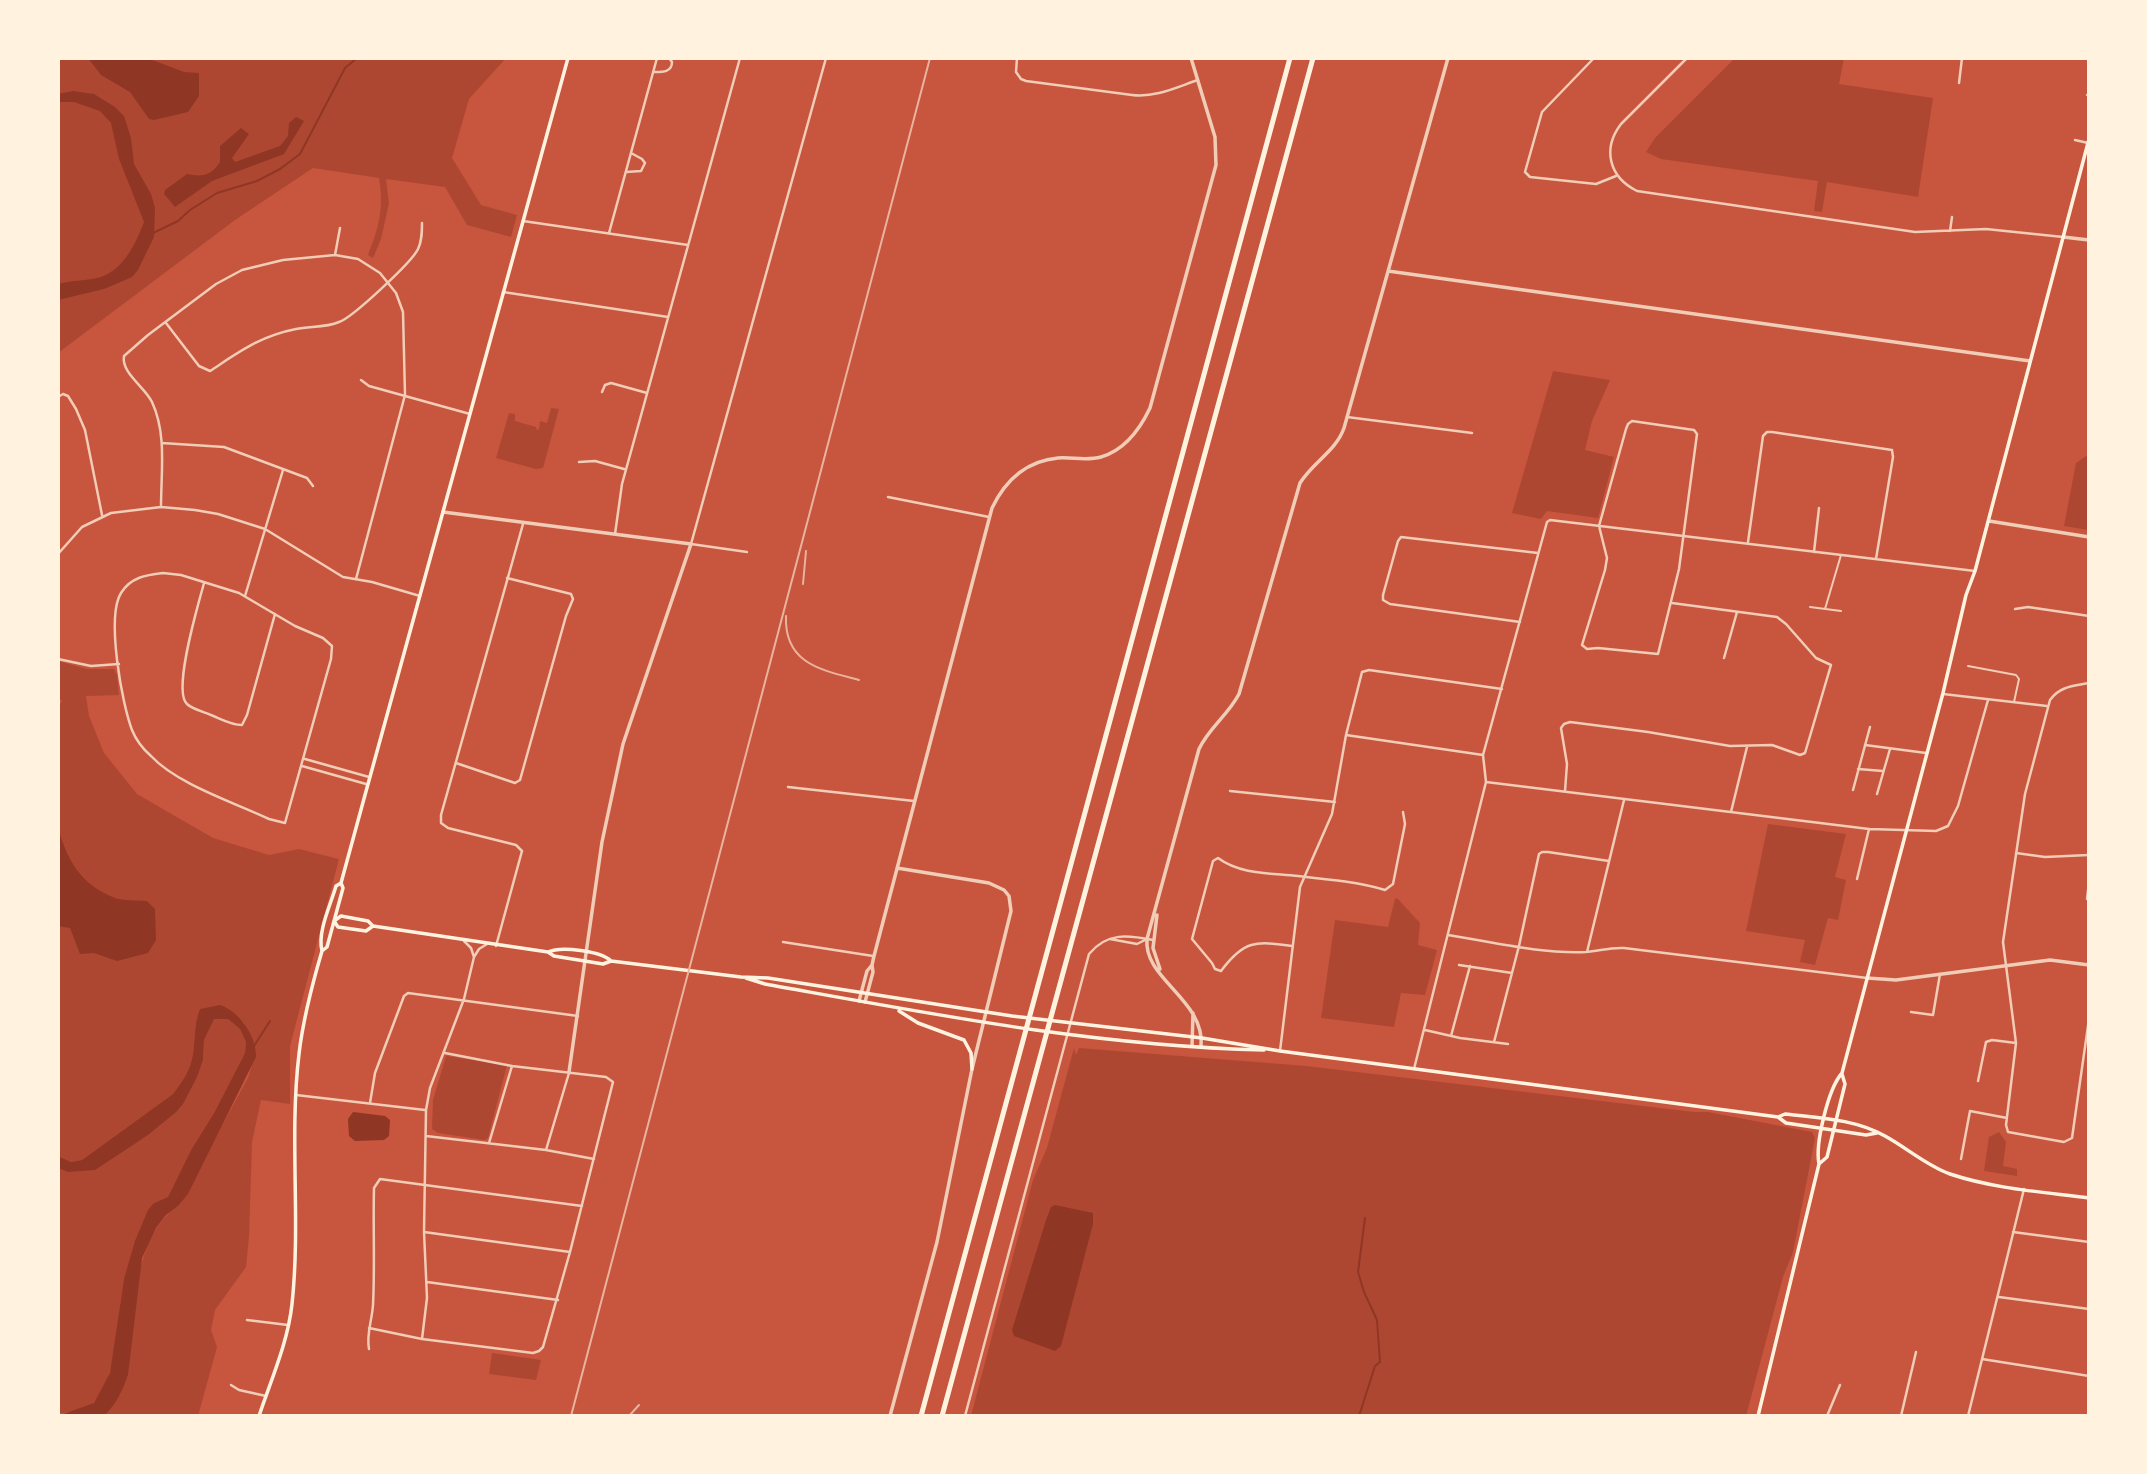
<!DOCTYPE html>
<html>
<head>
<meta charset="utf-8">
<style>
  body { margin:0 }
  #map { position:relative; width:2147px; height:1474px; overflow:hidden; background:#c8553d; font-family:Quicksand,sans-serif }
  canvas { display:block }
  .frame { position:absolute; inset:0; border:60px solid #fff3e0; pointer-events:none }
</style>
</head>
<body>
<div id="map">
<canvas width="2147" height="1474"></canvas>
<div class="frame"></div>
</div>
<script>
const g = document.querySelector('canvas').getContext('2d');
g.lineJoin = 'round';
function fill(path, color) {
  g.fillStyle = color;
  g.fill(path, 'evenodd');
}
function trace(path, color, width, dash) {
  g.strokeStyle = color;
  g.lineWidth = width;
  g.lineCap = dash ? 'butt' : 'round';
  g.setLineDash(dash || []);
  g.stroke(path);
}
fill(new Path2D(`
  M58,58h448l-37,41 -17,59 29,47 36,10 -6,22 -44,-12 -22,-38 -59,-8 3,24 -8,36 -8,19 -5,-3c11,-28 16,-46 11,-77l-66,-10 -78,52 -177,133z
  M1735,58h109l-5,26 94,14 -15,99 -91,-15 -5,30 -8,-1 4,-30 -157,-22 -15,-7 9,-14z
  M1553,371l57,9 -18,41 -7,29 29,7 -16,61 -51,-7 -6,8 -29,-6z
  M551,408l8,1 -16,59 -7,1 -40,-11 13,-45 6,1v7l21,6 1,3 2,-1 1,-8 7,2z
  M2089,454v76l-25,-4 12,-63z
  M58,661l29,8h27l3,6 2,20 -33,1 3,20 15,37 33,41 76,44 56,17 30,-6 40,10 -49,187v58l-29,-4 -9,42 -3,95 -3,30 -31,43 -4,20 6,17 -19,69h-94c12,-11 19,-26 24,-41 6,-53 2,-136 50,-169l70,-128 8,-26 -12,-29 -24,-17 -20,3c-7,17 -4,33 -8,50 -3,14 -11,24 -19,35l-91,66 -11,2 -13,-6v-447l4,-8 -4,-4z
  M1768,824l78,10 -11,43 11,3 -8,40 -10,-2 -13,47 -15,-3 5,-22 -59,-9z
  M1397,898l23,25 -2,22 19,5 -12,45 -24,-2 -7,34 -73,-9 14,-98 53,7 7,-28z
  M221,1017l7,2 12,10 6,13 -1,11 -31,60 -23,37 -23,47 -14,6c-9,25 -22,50 -29,75 -9,32 -6,104 -31,125 -10,7 -25,9 -36,11v-246l11,4 61,-26 18,-11 55,-75 1,-20 10,-22z
  M1074,1048l2,7 3,-7 227,18 388,46h14l104,20 3,6 -22,114 -10,25 -37,139h-775l62,-236 14,-32z
  M446,1056l61,9 -19,73 -3,2 -47,-7 -6,-4 1,-29z
  M1999,1132l7,10 -3,24 14,3v7l-33,-5 5,-34z
  M492,1353l49,7 -5,20 -47,-6z`), '#ae4732');
fill(new Path2D(`
  M88,58h59l37,14 15,1v23l-11,16 -34,8 -5,-1 -19,-27 -29,-17z
  M73,91l21,3 21,13 9,9 7,22 3,26 17,30 4,14 -1,29 -16,33 -6,7 -28,12 -46,11v-16c14,-4 29,-3 43,-7 23,-8 35,-34 43,-55l-25,-63 -8,-36 -11,-12 -26,-9h-16v-8z
  M296,117l8,4 -20,33 -72,27 -37,26 -11,-13 1,-4 22,-16c15,3 24,2 33,-12v-16l21,-18 8,6 -17,24 3,4 45,-16 8,-10 1,-13z
  M58,828c10,33 22,56 57,70 9,3 22,2 32,3l8,8 1,31 -8,13 -31,8 -23,-8 -14,1 -10,-26 -12,-2z
  M220,1005c19,6 37,32 36,52l-68,137 -10,12 -12,9 -10,13 -14,30 -14,117c-5,15 -12,30 -24,41h-46l36,-13 16,-30 14,-94 11,-38 13,-31 6,-7 14,-6 23,-47 23,-37 31,-60 1,-11 -6,-13 -12,-10h-14l-10,21 -1,20 -6,17 -14,27 -7,8 -28,23 -53,35 -27,2 -10,-4v-12l13,6 11,-2 91,-66c8,-11 16,-21 19,-35 4,-17 1,-33 8,-50z
  M353,1112l32,4 5,4 -1,16 -5,4 -29,1 -6,-5 -1,-17z
  M1055,1205l38,8v11l-32,122 -6,5 -41,-15 -2,-6 34,-110 5,-13z`), '#8f3625');
trace(new Path2D(`
  M153,233l25,-12 12,-11 27,-17 40,-12 23,-12 20,-15 45,-86 12,-10
  M254,1046l16,-25
  M1359,1416l16,-50 5,-4 -3,-42 -13,-28 -6,-20 7,-54`), '#8f3625', 2);
trace(new Path2D(`
  M1810,607l31,4
  M1825,609l16,-54
  M1968,666l48,9 3,4 -5,23`), '#f1ccb7', 2);
trace(new Path2D(`
  M1017,58l-1,14 5,7 5,2 106,14c23,3 45,-8 66,-15
  M1594,58l-52,54 -17,60 5,5 66,7 20,-8
  M1687,58l-66,66c-19,25 -12,53 16,67l278,41 71,-3 77,8
  M653,72c8,0 19,1 19,-10l-3,-4
  M1959,83l3,-25
  M2087,95l2,1
  M2075,140l13,3
  M626,172l15,-1 4,-8 -3,-4 -11,-6
  M523,221l165,24
  M1950,231l2,-14
  M609,233l48,-175
  M335,255l5,-27
  M503,292l165,25
  M166,323l33,43 11,5c29,-19 50,-35 86,-42 14,-3 29,-1 43,-7 13,-4 73,-60 79,-73 4,-8 4,-17 4,-26
  M361,380l8,6 101,28
  M602,392l3,-7 6,-2 36,10
  M58,397l5,-3 5,2 8,13 9,21 17,85
  M1347,417l125,16
  M1632,421l62,9 3,4 -18,135 -21,85 -60,-6 -11,1 -5,-4 23,-75 2,-12 -8,-32 27,-97 2,-5z
  M162,443l62,4 83,31 6,8
  M579,462l16,-1 29,8
  M888,497l101,20
  M161,507c0,-35 6,-73 -9,-105 -7,-15 -31,-29 -28,-46l24,-21 68,-51 26,-14 41,-10 52,-5 23,4 22,14 16,20 7,19 2,83 -49,184
  M615,534l7,-50 118,-426
  M1748,542l15,-106 4,-4h5l120,18 1,7 -17,102
  M747,552l-56,-8 135,-486
  M1814,552l5,-44
  M58,554l24,-27 29,-14 50,-6 34,3 23,4 47,15 78,48 29,5 48,14
  M163,573l18,2 58,18 56,33 28,12 9,8 -1,13 -46,164 -16,-4c-36,-17 -92,-35 -118,-63 -8,-7 -15,-16 -19,-26 -10,-26 -26,-113 -11,-137 10,-16 25,-18 42,-20z
  M204,583c-5,19 -32,108 -17,121 5,5 17,8 24,11 10,4 20,10 31,10l5,-10 28,-101
  M245,596l38,-126
  M2015,609l13,-2 61,9
  M1520,622l-130,-18 -7,-4v-5l15,-54 3,-4 137,16
  M1724,658l13,-46
  M58,659l33,7 28,-2
  M2089,683c-15,3 -29,3 -39,17l-25,94 -22,148 13,101 -10,82 2,7 56,10 8,-4 17,-119
  M1943,694l104,12
  M1346,735l137,20
  M1865,745l61,8
  M305,759l64,18
  M456,763l59,20 5,-3 46,-164 7,-17 -2,-5 -64,-16
  M302,766l64,18
  M1858,769l25,2
  M1486,782l383,47 67,2 12,-5 10,-20 30,-106
  M788,787l126,14
  M1853,790l17,-63
  M1230,791l105,11
  M1565,791l2,-27 -6,-36 3,-4 6,-2 78,10 82,14 42,-1 28,10 5,-2 26,-88 -15,-7 -30,-34 -9,-7 -105,-14
  M1877,794l13,-45
  M1731,812l16,-65
  M2016,853l29,4 44,-2
  M1857,879l12,-50
  M2087,899l2,-17
  M1448,935c44,7 92,19 138,17 13,-1 25,-5 38,-4l243,30
  M1110,939l27,5 10,-5
  M464,941l7,7 3,9
  M783,942l90,14
  M496,946l26,-95 -6,-6 -68,-17 -7,-5v-8l82,-291
  M1292,946c-37,-5 -48,-6 -71,25l-6,-2 -3,-6 -20,-24 21,-78 5,-3c23,17 54,15 80,18 28,3 60,6 87,14l8,-6 12,-60 -2,-12
  M1587,952l37,-152
  M1459,965l53,8
  M1911,1012l22,3 7,-41
  M1425,1030l35,8 48,6
  M1451,1036l19,-70
  M1494,1042l25,-96 20,-92 3,-2h6l61,9
  M1280,1051l20,-164 32,-73 14,-79 16,-63 7,-2 133,19
  M1414,1069l72,-287 -3,-27 64,-233 3,-2 425,51
  M1978,1081l8,-39 6,-2 24,3
  M296,1095l129,15
  M370,1103l5,-30 29,-77 4,-3 170,23
  M426,1136l120,14 48,9
  M489,1143l23,-77
  M546,1150l23,-77
  M1961,1159l9,-48 37,7
  M424,1232l146,20
  M2013,1232l76,10
  M427,1282l131,18
  M1999,1297l90,12
  M247,1320l41,5
  M369,1328l53,11 111,14 6,-2 4,-4 27,-95 43,-170 -7,-5 -94,-11 -67,-13
  M422,1339l5,-41 -3,-66 2,-122 4,-22 34,-89 10,-42 5,-8 8,-5
  M369,1349c-3,-15 3,-28 4,-44 2,-39 0,-78 1,-117l6,-9 202,27
  M1982,1359l107,17
  M231,1385l8,5 27,6
  M965,1416l124,-462c18,-22 39,-19 64,-14
  M1827,1416l13,-31
  M1901,1416l15,-64
  M1968,1416l56,-227`), '#f1ccb7', 2.5);
trace(new Path2D(`
  M2063,237l26,3
  M1388,271l642,90
  M443,512l248,32 -68,200 -21,98 -33,230
  M1989,521l100,16
  M1157,915l-4,33 7,21
  M1867,978l29,2 154,-20 39,5
  M859,1001l8,-30 5,-6
  M865,1002l8,-30 -1,-7 2,-9 118,-448c13,-27 34,-47 66,-50 14,-1 29,3 43,-1 24,-7 39,-28 49,-49l66,-243 -1,-28 -24,-79
  M1192,1046l1,-33
  M1201,1047c5,-47 -58,-68 -54,-108l52,-190c10,-21 29,-34 40,-55l61,-211c13,-21 36,-32 44,-55l104,-370
  M890,1416l47,-174 35,-173 39,-158 -2,-15 -5,-6 -15,-7 -92,-15`), '#f1ccb7', 3.5);
trace(new Path2D(`
  M334,921l7,-5 27,5 5,5 175,26 6,4 49,8 8,-3 130,16 27,1 244,38 190,22 78,13 498,66 7,-3c34,4 70,5 100,22 22,12 42,30 65,38 45,15 93,18 139,24
  M334,921l4,6 28,4 7,-5
  M322,951c-5,-19 9,-47 14,-65l5,-3
  M548,952c13,-6 53,-1 63,9
  M746,978l19,6c167,30 329,62 499,66
  M899,1011l19,12 46,17 7,13 1,16
  M1778,1117l8,6 80,12 11,-2
  M1819,1164l8,-7 18,-73 -3,-10
  M259,1416c12,-36 29,-74 33,-112 9,-83 -3,-167 7,-250 4,-35 13,-69 23,-103l5,-4 16,-59 -2,-5 24,-88 203,-737
  M1758,1416l61,-252c-4,-20 9,-75 23,-91l101,-380 23,-98 9,-24 114,-432`), '#fff3e0', 3.5);
trace(new Path2D(`
  M921,1416l369,-1358
  M942,1416l371,-1358`), '#fff3e0', 5);
trace(new Path2D(`
  M803,584l3,-33
  M786,616c-2,48 36,54 73,64
  M571,1416l359,-1358
  M629,1416l10,-11`), '#e9b49f', 2);
</script>
</body>
</html>
